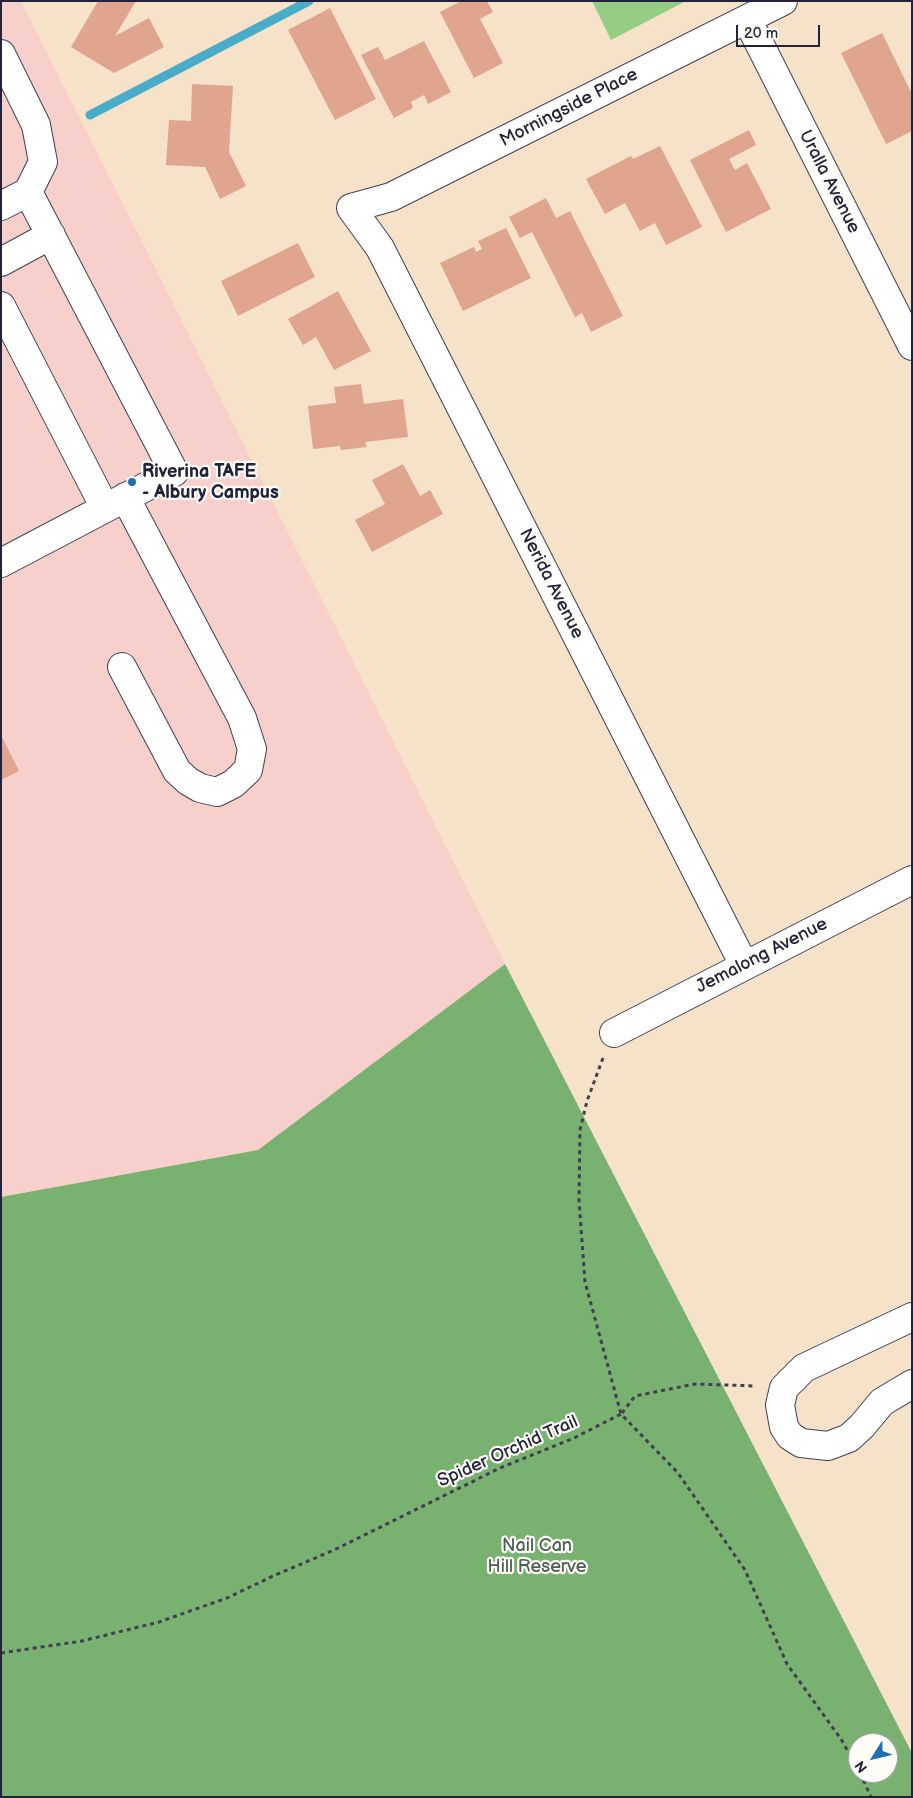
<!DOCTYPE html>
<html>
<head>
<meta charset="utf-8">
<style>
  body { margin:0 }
  #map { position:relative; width:913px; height:1798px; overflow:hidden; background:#f5e2c9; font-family:"Balsamiq Sans",sans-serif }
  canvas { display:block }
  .frame { position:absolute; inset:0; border:2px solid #22223b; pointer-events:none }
  .north { position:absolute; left:848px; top:1733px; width:50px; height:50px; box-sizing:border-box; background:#fdfcf7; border:1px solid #a5a5ac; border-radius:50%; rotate:234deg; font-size:14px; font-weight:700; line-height:20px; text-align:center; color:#22223b }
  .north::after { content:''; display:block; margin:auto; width:18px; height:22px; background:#1f6fb2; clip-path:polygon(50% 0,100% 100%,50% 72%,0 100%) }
  .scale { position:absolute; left:736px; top:25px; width:84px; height:22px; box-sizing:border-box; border:2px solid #22223b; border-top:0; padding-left:6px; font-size:15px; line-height:18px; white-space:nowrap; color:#22223b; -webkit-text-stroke:4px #fdfcf7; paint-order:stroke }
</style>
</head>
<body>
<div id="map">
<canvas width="913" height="1798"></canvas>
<div class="frame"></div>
<div class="north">N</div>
<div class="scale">20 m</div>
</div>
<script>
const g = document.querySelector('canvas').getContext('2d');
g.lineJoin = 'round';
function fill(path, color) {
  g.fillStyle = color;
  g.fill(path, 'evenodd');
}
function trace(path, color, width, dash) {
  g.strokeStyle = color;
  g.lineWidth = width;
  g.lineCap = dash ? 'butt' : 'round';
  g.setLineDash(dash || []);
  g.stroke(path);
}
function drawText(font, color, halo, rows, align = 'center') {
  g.font = font + ' "Balsamiq Sans",sans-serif';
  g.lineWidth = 4.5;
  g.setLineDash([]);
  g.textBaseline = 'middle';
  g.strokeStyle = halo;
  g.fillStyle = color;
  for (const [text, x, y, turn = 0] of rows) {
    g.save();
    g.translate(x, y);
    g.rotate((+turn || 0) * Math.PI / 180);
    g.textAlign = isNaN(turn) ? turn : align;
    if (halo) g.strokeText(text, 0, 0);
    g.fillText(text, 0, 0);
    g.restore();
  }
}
fill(new Path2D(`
  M1,1h20l484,963 -247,186 -257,47z`), '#f7d0cc');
fill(new Path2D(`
  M592,1h94l-75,39z`), '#95ce82');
fill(new Path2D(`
  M505,964l407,789v44h-911v-600l257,-47zM858,1743h30v30h-30z`), '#78b170');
trace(new Path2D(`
  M90,115l219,-114`), '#49adc9', 9);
fill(new Path2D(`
  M98,1h38l-21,35 34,-18 15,29 -50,26 -43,-26z
  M461,1h26l6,11 -13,7 23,44 -29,15 -34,-66z
  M330,8l46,91 -41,21 -47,-90z
  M882,33l30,61v37l-26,13 -45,-91z
  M424,41l27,51 -23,12 -4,-9 -13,7 2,6 -19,10 -33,-63 17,-8 7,13z
  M192,84l41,2 -4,66 17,34 -26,13 -15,-32 -39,-2 3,-45 22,1z
  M749,130l7,15 -27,14 6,11 12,-7 24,46 -45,23 -36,-72z
  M660,146l42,81 -36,18 -11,-22 -15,8 -15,-28 -20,11 -19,-35 45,-23 2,3z
  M546,198l10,20 14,-7 53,105 -32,16 -9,-19 -7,4 -43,-85 -12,6 -11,-21z
  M506,228l25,50 -68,33 -23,-48 34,-16 2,5 6,-3 -4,-8z
  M298,243l17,34 -77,39 -17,-35z
  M338,291l33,60 -37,19 -18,-33 -13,8 -15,-26z
  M361,384l3,20 39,-5 5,38 -43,5 2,5 -26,3 -1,-4 -27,3 -5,-43 28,-3 -2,-16z
  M403,464l17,32 10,-6 13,24 -71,38 -17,-32 30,-16 -13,-24z
  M1,735l18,36 -18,9z`), '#e0a58e');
const minor = new Path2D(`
  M747,19l165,327
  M1,54l35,71 7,37 -15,30 146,280 -173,91
  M1,206l27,-14
  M1,262l50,-27
  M1,306l104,202
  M122,667l55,104 11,10 12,7 17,4 16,-8 15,-14 4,-21 -10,-31 -117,-221
  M744,965l-364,-717 -29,-40 40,-11 392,-196
  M614,1033l298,-153
  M912,1317l-108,51 -20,20 -4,17 4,22 6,9 11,7 27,3 21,-8 13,-12 20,-24 30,-18`);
trace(minor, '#423f50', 30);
trace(new Path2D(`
  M603,1058l-16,43 -7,29 -1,71 6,81 36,132
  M622,1413l13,-17 60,-12 61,2
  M1,1653l81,-12 77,-19 68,-24 46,-22 61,-26 166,-82 74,-30 47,-24 57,59 67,97 42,94 54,75 17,31
  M860,1773l11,24`), '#423f50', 3, [4, 4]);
trace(minor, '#fff', 28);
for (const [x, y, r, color] of [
  [132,482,5,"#1f6fb2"]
]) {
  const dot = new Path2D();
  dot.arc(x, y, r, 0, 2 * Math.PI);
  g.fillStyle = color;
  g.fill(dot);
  trace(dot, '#fdfcf7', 2);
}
drawText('18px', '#22223b', '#fdfcf7', [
  ["Morningside Place",569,108,-27],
  ["Uralla Avenue",829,182,63],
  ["Nerida Avenue",551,584,63],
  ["Jemalong Avenue",762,956,-27],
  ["Spider Orchid Trail",508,1452,-24]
]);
drawText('bold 18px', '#22223b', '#fdfcf7', [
  ["Riverina TAFE",142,472],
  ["- Albury Campus",142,493]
], 'left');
drawText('18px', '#4a5e54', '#fdfcf7', [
  ["Nail Can",537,1546],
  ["Hill Reserve",537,1567]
]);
</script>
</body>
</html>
